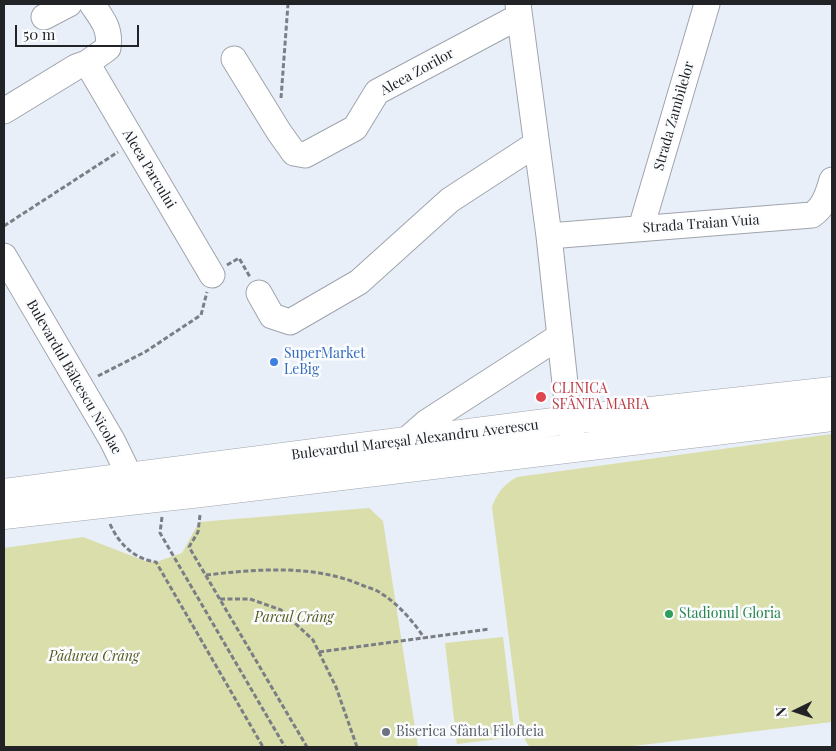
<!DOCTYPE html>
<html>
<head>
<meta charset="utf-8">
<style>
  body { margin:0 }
  #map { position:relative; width:836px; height:751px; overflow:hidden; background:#e9eff8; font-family:"Playfair Display",serif }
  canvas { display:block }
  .frame { position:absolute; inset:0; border:5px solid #212327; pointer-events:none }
  .north { position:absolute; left:771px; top:686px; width:50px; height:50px; -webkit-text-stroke:4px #fafcfe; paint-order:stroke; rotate:266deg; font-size:14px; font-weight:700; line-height:20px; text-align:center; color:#212327 }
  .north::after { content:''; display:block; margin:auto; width:18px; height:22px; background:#212327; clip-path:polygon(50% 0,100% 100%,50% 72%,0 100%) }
  .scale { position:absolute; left:15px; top:25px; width:124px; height:22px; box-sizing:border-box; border:2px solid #212327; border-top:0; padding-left:6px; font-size:15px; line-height:18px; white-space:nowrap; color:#212327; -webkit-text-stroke:4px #fafcfe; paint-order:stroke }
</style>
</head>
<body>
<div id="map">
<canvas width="836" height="751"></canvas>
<div class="frame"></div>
<div class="north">N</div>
<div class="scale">50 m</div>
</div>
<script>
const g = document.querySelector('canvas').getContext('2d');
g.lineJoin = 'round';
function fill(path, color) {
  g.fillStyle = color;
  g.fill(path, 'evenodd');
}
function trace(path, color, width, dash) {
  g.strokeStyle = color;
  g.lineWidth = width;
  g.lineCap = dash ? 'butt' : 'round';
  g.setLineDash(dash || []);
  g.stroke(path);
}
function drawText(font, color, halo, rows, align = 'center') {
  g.font = font + ' "Playfair Display",serif';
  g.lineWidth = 5;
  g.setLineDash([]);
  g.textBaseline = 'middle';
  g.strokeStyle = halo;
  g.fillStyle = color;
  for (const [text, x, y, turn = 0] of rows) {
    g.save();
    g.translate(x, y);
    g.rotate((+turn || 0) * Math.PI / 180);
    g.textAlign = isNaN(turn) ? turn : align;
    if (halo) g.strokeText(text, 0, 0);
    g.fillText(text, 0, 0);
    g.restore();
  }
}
fill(new Path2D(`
  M832,434v288l-207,25h-94l-3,-2 -7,-13 -29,-225c5,-14 12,-23 25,-30z
  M369,508l14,13 35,226h-414v-199l79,-11 62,24 11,1 26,-9 17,-31z
  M503,637l12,100 -58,7 -12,-101z`), '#d9deaa');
const minor = new Path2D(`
  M518,4l31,232 20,184 4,20
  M44,17l25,-13
  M234,59l45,73 15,21 11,2 50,-27 22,-36 141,-75
  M87,63l21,-15c3,-20 -6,-29 -16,-44
  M4,111l72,-44 11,-4 125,212
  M641,228l66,-224
  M549,236l263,-21c12,-8 16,-21 20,-35
  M4,256l108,184 26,53
  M259,293l13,23 18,6 69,-40 91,-82 86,-56
  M403,443l24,-21 133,-86`);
const major = new Path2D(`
  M4,493l565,-73 263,-29
  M4,515l197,-22 631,-76`);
trace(minor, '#9fa4ad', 27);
trace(major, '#9fa4ad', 29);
trace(new Path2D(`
  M281,98l7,-94
  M4,226l114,-74
  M227,265l12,-7 11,19
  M98,376l47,-24 56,-37 6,-23
  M200,515l-2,17 -9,15 118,200
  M162,517l-2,16 125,214
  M110,524c9,20 24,35 46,38l107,185
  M206,575c53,-6 108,-11 158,11 6,2 13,4 18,8 15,9 33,29 42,44
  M220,599h30l31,11 32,30 23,47 21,60
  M319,652l171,-23`), '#7b7f85', 3, [5, 2.5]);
trace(minor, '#fff', 25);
trace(major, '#fff', 28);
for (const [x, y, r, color] of [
  [274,362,5,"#3f7fe0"],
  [541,397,6,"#e0444e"],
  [669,614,5,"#2e9e5b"],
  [386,732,5,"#6b7280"]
]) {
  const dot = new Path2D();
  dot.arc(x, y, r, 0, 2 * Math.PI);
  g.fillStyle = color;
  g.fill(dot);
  trace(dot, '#fafcfe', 2);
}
drawText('14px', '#212327', '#fafcfe', [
  ["Aleea Zorilor",417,72,-29],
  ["Strada Zambilelor",674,116,-74],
  ["Aleea Parcului",149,169,59],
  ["Strada Traian Vuia",701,224,-4],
  ["Bulevardul Bălcescu Nicolae",74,377,60],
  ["Bulevardul Mareșal Alexandru Averescu",415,440,-7]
]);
drawText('14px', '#366cbe', '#fafcfe', [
  ["SuperMarket",284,354],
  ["LeBig",284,370]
], 'left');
drawText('14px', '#be3a42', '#fafcfe', [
  ["CLINICA",552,389],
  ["SFÂNTA MARIA",552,405]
], 'left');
drawText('14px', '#27864d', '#fafcfe', [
  ["Stadionul Gloria",679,614]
], 'left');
drawText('italic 14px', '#575a1f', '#fafcfe', [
  ["Parcul Crâng",294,618],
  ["Pădurea Crâng",94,657]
]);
drawText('14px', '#5b616d', '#fafcfe', [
  ["Biserica Sfânta Filofteia",396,732]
], 'left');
</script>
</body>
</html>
